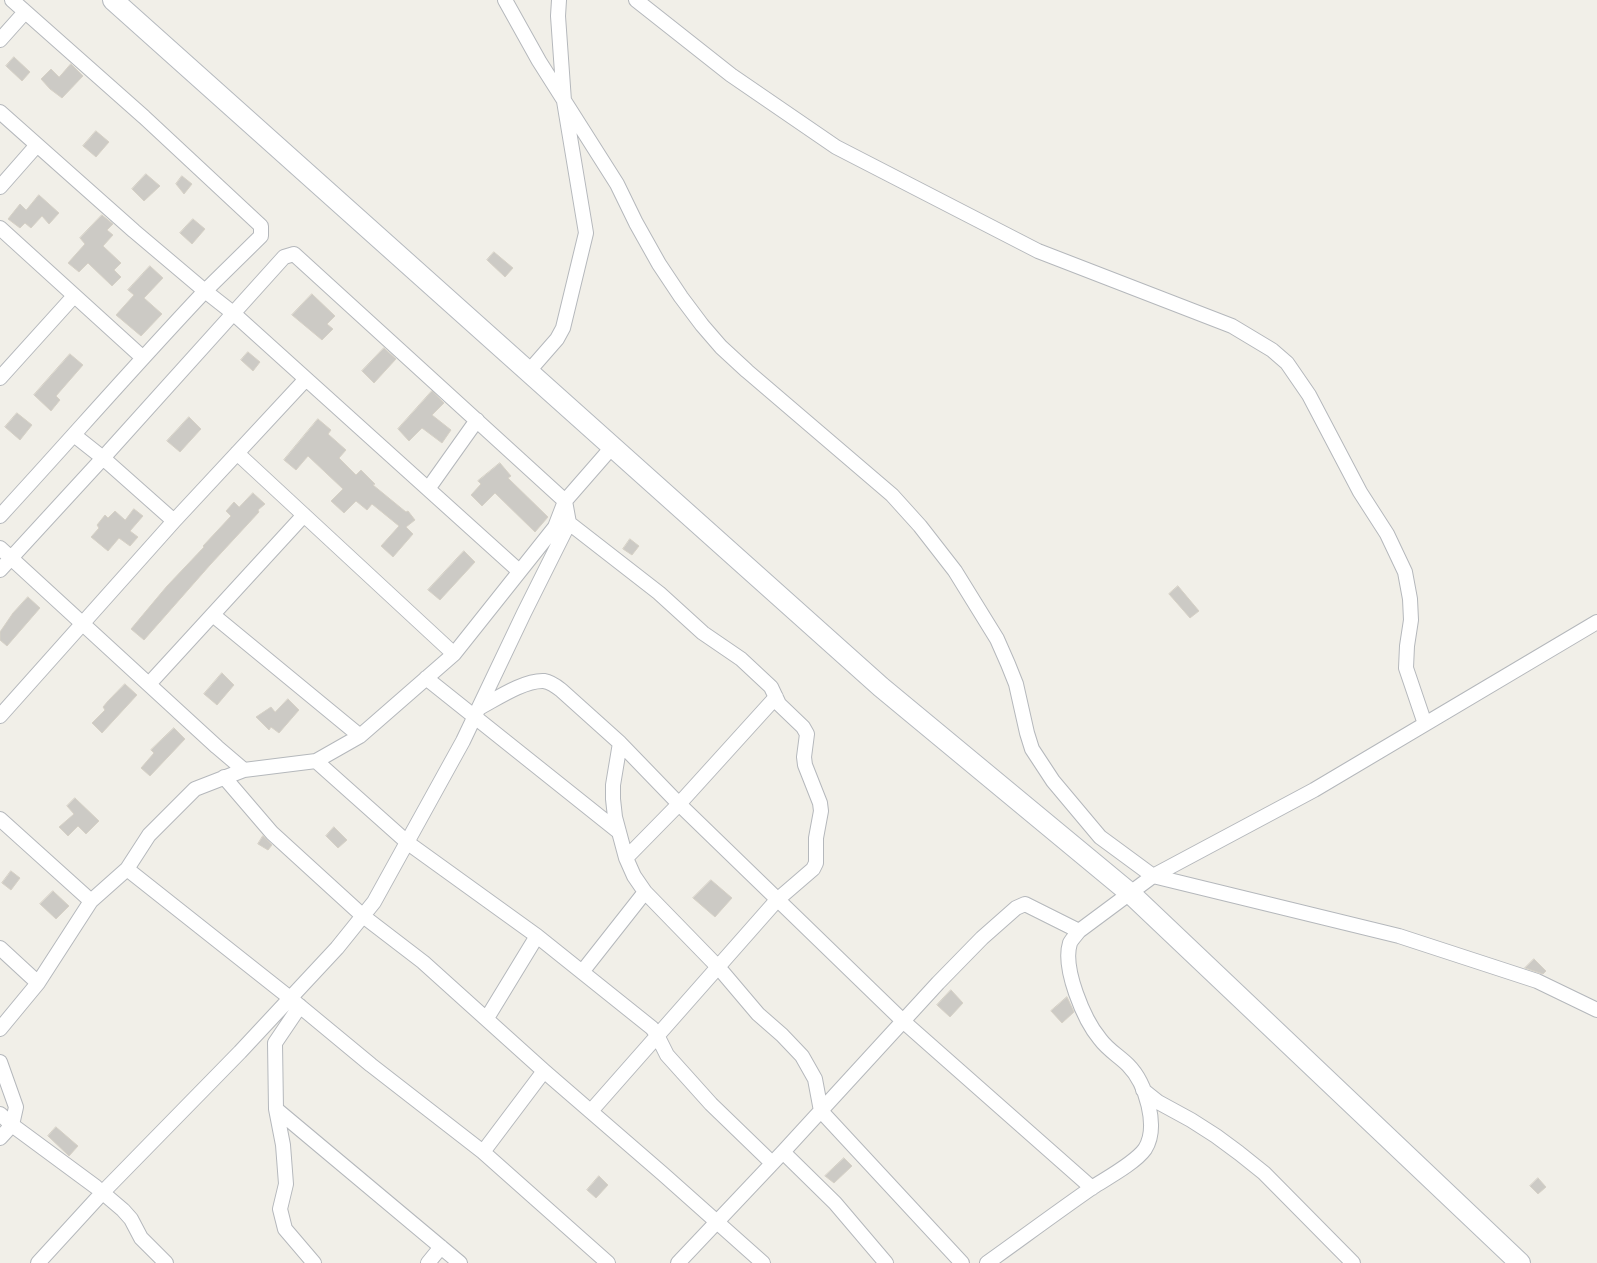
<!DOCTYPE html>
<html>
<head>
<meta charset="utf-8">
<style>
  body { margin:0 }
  canvas { display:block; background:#f1efe8 }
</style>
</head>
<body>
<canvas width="1597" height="1263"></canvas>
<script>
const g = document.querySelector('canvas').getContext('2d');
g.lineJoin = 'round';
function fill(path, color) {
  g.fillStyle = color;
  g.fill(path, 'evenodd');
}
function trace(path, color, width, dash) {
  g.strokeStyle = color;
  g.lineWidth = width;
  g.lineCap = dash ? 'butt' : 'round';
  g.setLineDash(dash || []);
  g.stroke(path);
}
const building = new Path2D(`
  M14,57l16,15 -8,9 -16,-15z
  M71,64l12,12 -21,22 -12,-9 -9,-10 10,-10 8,8z
  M96,131l13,11 -13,15 -13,-11z
  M146,174l14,12 -16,15 -12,-12z
  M182,176l10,8 -8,10 -8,-10z
  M39,195l20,18 -10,11 -7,-8 -11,12 -6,-5 -5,5 -12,-9 12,-15 6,6z
  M102,215l11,9 -6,6 6,5 -10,11 18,17 -7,7 7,7 -9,9 -24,-23 -9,9 -11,-9 17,-19 -5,-6z
  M193,219l12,10 -13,15 -12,-11z
  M494,252l19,16 -8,9 -18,-17z
  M150,266l13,12 -19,20 18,16 -21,22 -25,-21 18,-20 -6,-5z
  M312,294l23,22 -8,8 6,5 -11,11 -30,-25z
  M384,348l12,11 -22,24 -12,-12z
  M248,352l12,10 -7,9 -12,-11z
  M70,354l13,11 -27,31 4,4 -9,11 -17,-16z
  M432,391l12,12 -12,12 19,15 -9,13 -20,-15 -13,13 -11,-12z
  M17,413l15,12 -12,15 -15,-13z
  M189,417l12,12 -21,23 -13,-11z
  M318,419l13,11 -3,4 18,16 -7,8 17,17 5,-5 14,14 -2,1 33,27 2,-1 7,9 -9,7 7,7 -20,23 -12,-11 18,-20 -27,-22 -5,6 -11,-9 -12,12 -13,-12 12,-12 -35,-33 -12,14 -12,-10z
  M500,463l11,13 -3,2 40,39 -13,15 -40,-39 -13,13 -11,-11 10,-11 -3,-3z
  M253,493l12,11 -7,6 1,2 -49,53 -66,75 -13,-11 36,-43 37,-39 -1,-1 28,-30 -5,-5 8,-9 5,5z
  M134,509l9,7 -13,15 8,6 -8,9 -11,-8 -11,13 -17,-14 8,-9 -2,-3 8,-10 3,3 7,-7 10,9z
  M630,539l9,7 -7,9 -9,-6z
  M464,551l11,11 -35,38 -12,-10z
  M1178,586l21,25 -9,7 -21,-24z
  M28,597l12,11 -33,38 -7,-6v-8l13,-19z
  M222,673l12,12 -17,20 -13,-11z
  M125,684l12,11 -35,38 -10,-10 13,-13 -2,-3 5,-6z
  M288,699l11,11 -20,23 -8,-6 -2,3 -13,-13 15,-10 4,5z
  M174,728l11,11 -35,37 -9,-8 13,-15 -3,-3z
  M75,798l24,23 -13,13 -8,-8 -10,10 -9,-9 15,-13 -7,-8z
  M334,827l13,13 -9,8 -12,-12z
  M263,836l9,9 -4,5 -10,-6z
  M11,871l9,7 -9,12 -9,-7z
  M711,880l21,18 -17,19 -22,-19z
  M53,891l16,15 -13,13 -16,-15z
  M1534,959l12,12 -3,3 -18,-6z
  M951,990l12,13 -13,14 -13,-12z
  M1067,997l7,15 -12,11 -11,-12z
  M56,1127l22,19 -9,10 -21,-20z
  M844,1158l8,8 -18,17 -9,-7z
  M599,1176l9,9 -12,13 -9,-8z
  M1538,1178l8,9 -8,7 -8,-8z`);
fill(building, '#cccac5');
trace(building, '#d6d1c6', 1);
const minor = new Path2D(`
  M12,0l132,117 117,109v10l-56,55 28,22 286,258
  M505,0l34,61 78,123 19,39 23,41 22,33 21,28 19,22 26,24 145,124 28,31 35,45 42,68 11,25 8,20 11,49 5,16 21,32 47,56 53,39 246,60 138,45 60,29
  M636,0l95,75 105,72 202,104 194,75 40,24 15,13 22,32 51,97 27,42 18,38 5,27 1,21 -4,26 -1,22 19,56
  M0,40l25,-28
  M0,112l134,119 71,60c-70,74 -136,150 -205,225
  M0,187l37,-42
  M0,228l142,129
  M529,371l28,-32 6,-11 23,-95 -22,-132 -6,-85 1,-16
  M0,378l74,-82
  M74,435l29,23 71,63
  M237,453l217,201
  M428,489l49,-69
  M569,523l90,70 44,40 38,26 30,28 8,17 24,23 4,7 -3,23 1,8 15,38 1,8 -5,27v25l-3,6 -36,31 -186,211
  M0,548l217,199 27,23
  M0,570l103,-112 181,-201 10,-3 271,247 4,22 -45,90 -61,128 -89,161 -37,46 -97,104 -137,140 -65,71
  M213,615l147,121
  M426,678l193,154
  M149,684l155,-169
  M479,708c17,-9 45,-28 65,-27 6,1 12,5 17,9l59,53 59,61 225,218 188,166
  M0,716l174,-195 132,-142
  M620,743l-7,42v14l2,18 11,41 8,18 11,16 74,76 39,46 24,21 20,21 13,23 6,32 141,152
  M316,761l92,82 129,93 115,92 5,7 10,20 44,49 61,59
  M224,777l48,56 91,83 60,46 121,109 119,103 100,89
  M0,819l91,82
  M626,858l53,-54 97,-107
  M127,869l163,129 81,67 112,87 125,111
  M0,948l38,35
  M582,972l63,-80
  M300,1006l-25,37 1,66 7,36 3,39 -6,25 5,20 29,34
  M487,1018l50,-82
  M0,1029l38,-46 53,-82 36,-32 22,-34 46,-46 49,-19 72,-9 44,-25 94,-82 101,-127 10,-26 48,-55
  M0,1062l16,45 -4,18 -12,13
  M1143,1090l15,12 33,18 25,16 23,17 25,20 89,90
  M276,1109l184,154
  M0,1114l12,11 84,62 27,23 8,9 10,19 25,25
  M483,1152l61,-81
  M783,1152l52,51 51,60
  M428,1263l13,-16
  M678,1263l105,-111 155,-169 44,-45 34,-30 9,-4 54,27
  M987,1263c35,-25 70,-51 106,-76 14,-9 42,-24 52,-38 14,-22 1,-66 -17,-84 -9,-9 -20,-15 -28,-26 -16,-19 -38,-71 -30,-96 2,-4 6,-8 9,-12l74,-55 161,-86 283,-168`);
const secondary = new Path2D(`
  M113,0l768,687 250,207 389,369`);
trace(minor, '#b5b8bc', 16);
trace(secondary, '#b6babf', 22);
trace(minor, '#fff', 14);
trace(secondary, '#fff', 20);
</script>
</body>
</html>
